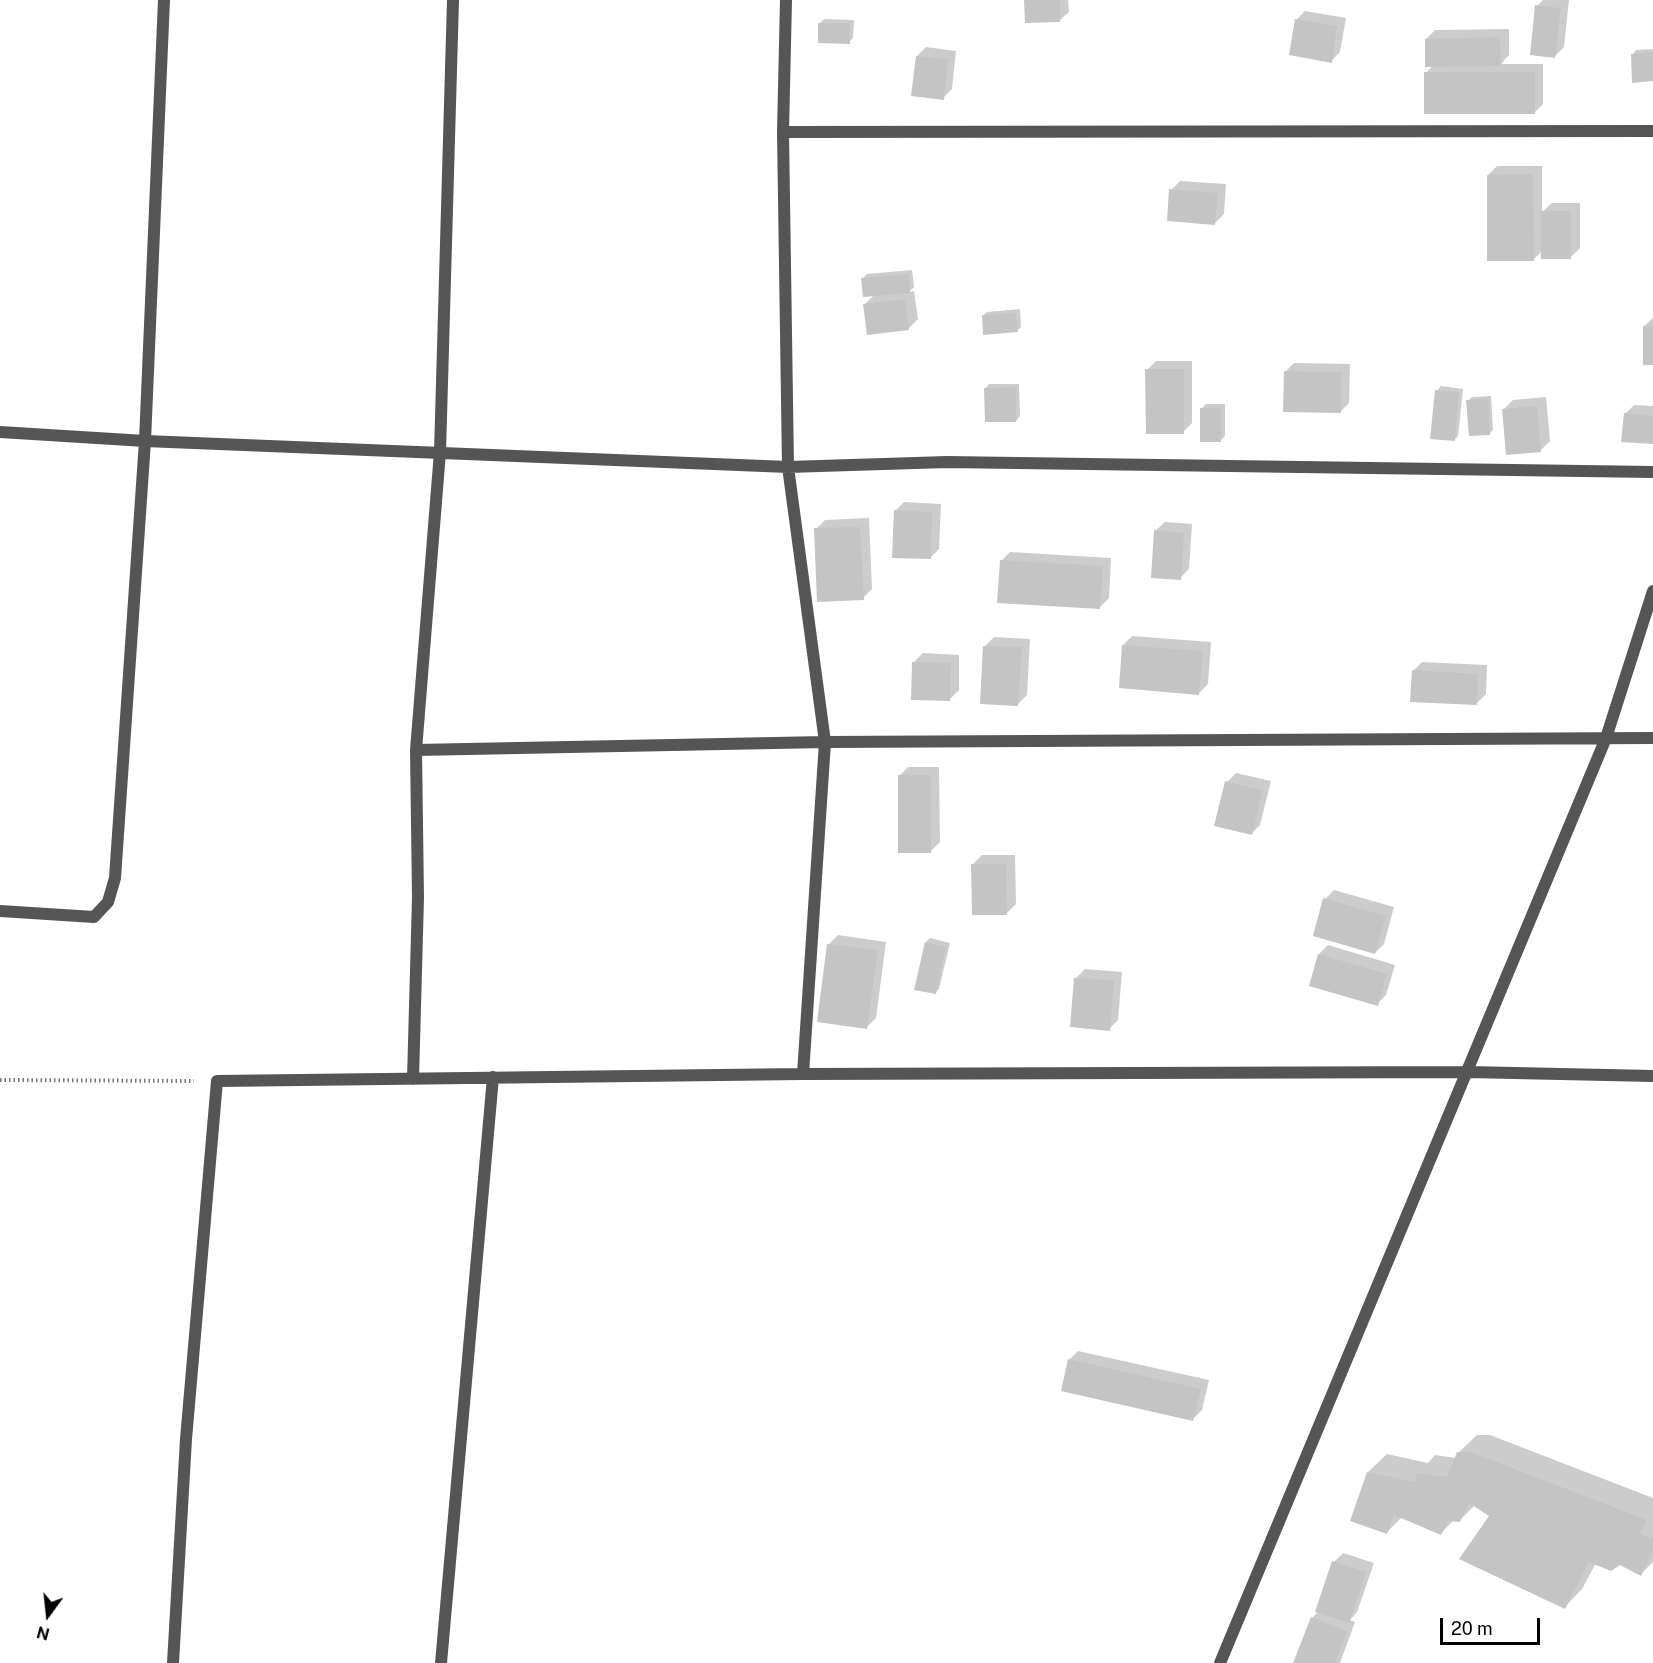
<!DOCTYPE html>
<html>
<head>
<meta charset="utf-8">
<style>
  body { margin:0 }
  #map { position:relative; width:1653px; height:1663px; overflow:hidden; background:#fff; font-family:"Public Sans",sans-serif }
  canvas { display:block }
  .north { position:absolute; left:18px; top:1585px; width:60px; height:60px; -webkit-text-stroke:4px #fff; paint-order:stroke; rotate:195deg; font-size:16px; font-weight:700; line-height:24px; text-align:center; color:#000 }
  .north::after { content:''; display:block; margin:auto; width:21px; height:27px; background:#000; clip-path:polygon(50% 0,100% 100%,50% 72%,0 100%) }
  .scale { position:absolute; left:1440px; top:1618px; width:100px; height:27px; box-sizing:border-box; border:3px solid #000; border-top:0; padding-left:8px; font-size:18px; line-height:21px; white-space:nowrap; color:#000; -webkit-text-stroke:4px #fff; paint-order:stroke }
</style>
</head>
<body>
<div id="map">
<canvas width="1653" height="1663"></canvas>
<div class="north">N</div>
<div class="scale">20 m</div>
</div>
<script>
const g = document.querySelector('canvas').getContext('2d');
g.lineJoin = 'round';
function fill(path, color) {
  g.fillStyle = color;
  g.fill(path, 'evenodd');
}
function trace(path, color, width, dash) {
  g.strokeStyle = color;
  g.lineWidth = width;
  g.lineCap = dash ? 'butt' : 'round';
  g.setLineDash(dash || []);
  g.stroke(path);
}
fill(new Path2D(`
  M1026,0h42l1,12 -10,9z
  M1543,0h26l-5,47 -9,9 -18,-50z
  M1305,11l41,7 -6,34 -9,9 -35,-41z
  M824,19l30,1 -1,18 -4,4 -29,-19z
  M1509,29v26l-8,9h42v40l-9,9 -108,-40 7,-8 -7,-26 9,-9z
  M926,47l30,4 -4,38 -9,9 -26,-42z
  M1653,49v31l-21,-25 4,-5z
  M1497,166h45v46l10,-9h28v45l-9,9 -28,-7 -9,9 -46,-84z
  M1180,181l46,3 -2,30 -9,9 -44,-33z
  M912,270l2,17 -5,5 5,-1 4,28 -9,9 -45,-23 11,-11 -12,-16 4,-4z
  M1020,309l1,18 -4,4 -34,-15 4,-4z
  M1653,318v45l-9,-37z
  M1156,361h36v62l-9,9 -36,-62z
  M1294,363l56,1 -1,39 -9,9 -55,-40z
  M989,384h30l1,32 -4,5 -31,-32z
  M1441,386l22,3 -5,47 -4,4 -17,-49z
  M1491,396l2,34 -4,4 -21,-33 4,-4z
  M1546,397l4,44 -9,9 -37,-41 9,-9z
  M1206,404h19v32l-4,4 -19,-32z
  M1634,405l19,1v37l-28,-29z
  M904,502l37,2 -2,45 -9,9 -35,-47z
  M869,518l3,71 -9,9 -47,-69 9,-9z
  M1165,522l27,2 -3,45 -9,9 -25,-47z
  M1010,552l101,6 -2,40 -9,9 -99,-46z
  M1132,636l79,6 -3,42 -9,9 -76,-48z
  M994,637l36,2 -3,56 -9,9 -33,-58z
  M923,653l36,2v35l-9,9 -36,-37z
  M1422,662l65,3 -1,29 -9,9 -64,-32z
  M908,767h31l1,75 -9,9 -32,-75z
  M1236,773l35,8 -11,44 -9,9 -24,-52z
  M982,855h33l1,49 -9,9 -34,-49z
  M1334,890l60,17 -10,37 -9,9 -50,-54z
  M838,935l48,7 -10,76 -9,9 -38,-83z
  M930,938l20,5 -11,46 -4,4 -9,-51z
  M1328,945l67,20 -9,30 -9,9 -67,-19 9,-31z
  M1085,969l37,3 -4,48 -9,9 -33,-51z
  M1078,1351l131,29 -7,30 -9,9 -124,-59z
  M1477,1435h13l163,63v64l-12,12 -21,-10 -24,-1 -14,26 -18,19 -73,-93 -16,-10 -15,15h-6l-13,13 -39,-16 -15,15 -19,-60 19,-18 41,9 7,-8 21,3 2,-5z
  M1343,1553l31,10 -17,49 -7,8 5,2 -15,41h-45l17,-45 7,-7 15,-49z`), '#0003');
fill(new Path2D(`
  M1024,0h36v22l-35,1z
  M1535,5l26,3 -6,50 -25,-3z
  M1295,19l42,7 -5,37 -43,-8z
  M818,23h32v21l-32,-1z
  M1500,37l1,29 -76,1v-28z
  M1653,52v29l-21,2 -1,-29z
  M916,56l32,3 -4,41 -33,-4z
  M1424,72h111v42h-111z
  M1533,174l1,87h-47v-86z
  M1169,189l49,4 -3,32 -48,-4z
  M1541,211h30v48h-30z
  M909,274l1,19 -47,4 -2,-19z
  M905,299l4,31 -42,5 -4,-31z
  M1016,313l2,19 -35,3 -1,-20z
  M1643,326h10v39h-10z
  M1145,369h39v65h-38z
  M1284,371l57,1v41l-58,-1z
  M1016,387v35h-31l-1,-34z
  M1435,390l24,2 -4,49 -25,-2z
  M1488,399l2,36 -21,1 -3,-36z
  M1537,406l4,46 -35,3 -4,-46z
  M1200,408h21v34h-21z
  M1624,413l29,3v28l-32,-2z
  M894,510l38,2 -1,47 -39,-1z
  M860,527l4,73 -47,2 -3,-74z
  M1154,530l30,3 -3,47 -30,-2z
  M1000,560l103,6 -3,43 -103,-6z
  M1122,645l81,6 -4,44 -80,-7z
  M983,646l39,1 -4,59 -38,-2z
  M912,662l39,1 -1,38 -39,-1z
  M1412,670l66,4 -1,31 -67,-3z
  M898,775h33v78h-33z
  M1225,781l38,9 -11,45 -38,-9z
  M971,864h35l1,51h-35z
  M1323,898l63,18 -11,38 -62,-18z
  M925,942l21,5 -10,47 -22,-4z
  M827,944l51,6 -11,79 -50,-7z
  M1318,954l69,20 -9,32 -69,-20z
  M1074,978l40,2 -4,51 -40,-4z
  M1068,1359l133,30 -8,32 -132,-30z
  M1457,1452h14l176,68 -7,14 13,5v13l-12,24 -21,-11 -9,6 -22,-9 -24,47 -106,-50 30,-43 -20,-13 -9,19 -12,-1 -7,14 -47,-20 -7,19 -37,-13 17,-49 48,10 1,-9 31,4z
  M1332,1561l34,11 -17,51 -34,-11z
  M1311,1617l36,14 -12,32h-42z`), '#c4c4c4');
trace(new Path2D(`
  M0,1080l194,1`), '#777', 4, [1.5, 3]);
trace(new Path2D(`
  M786,0l-3,132 5,335 37,275 -22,332 665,-2 185,4
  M783,132l870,-1
  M0,432l145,9 643,26 159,-5 706,10
  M416,750l409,-8 828,-4
  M0,911l94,6 14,-15 7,-24 30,-437 19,-441
  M413,1079l5,-181 -2,-148 24,-298 13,-452
  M173,1663l13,-224 31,-358 586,-7
  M441,1663l52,-586
  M1220,1663l386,-925 47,-147`), '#555', 12);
</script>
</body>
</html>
